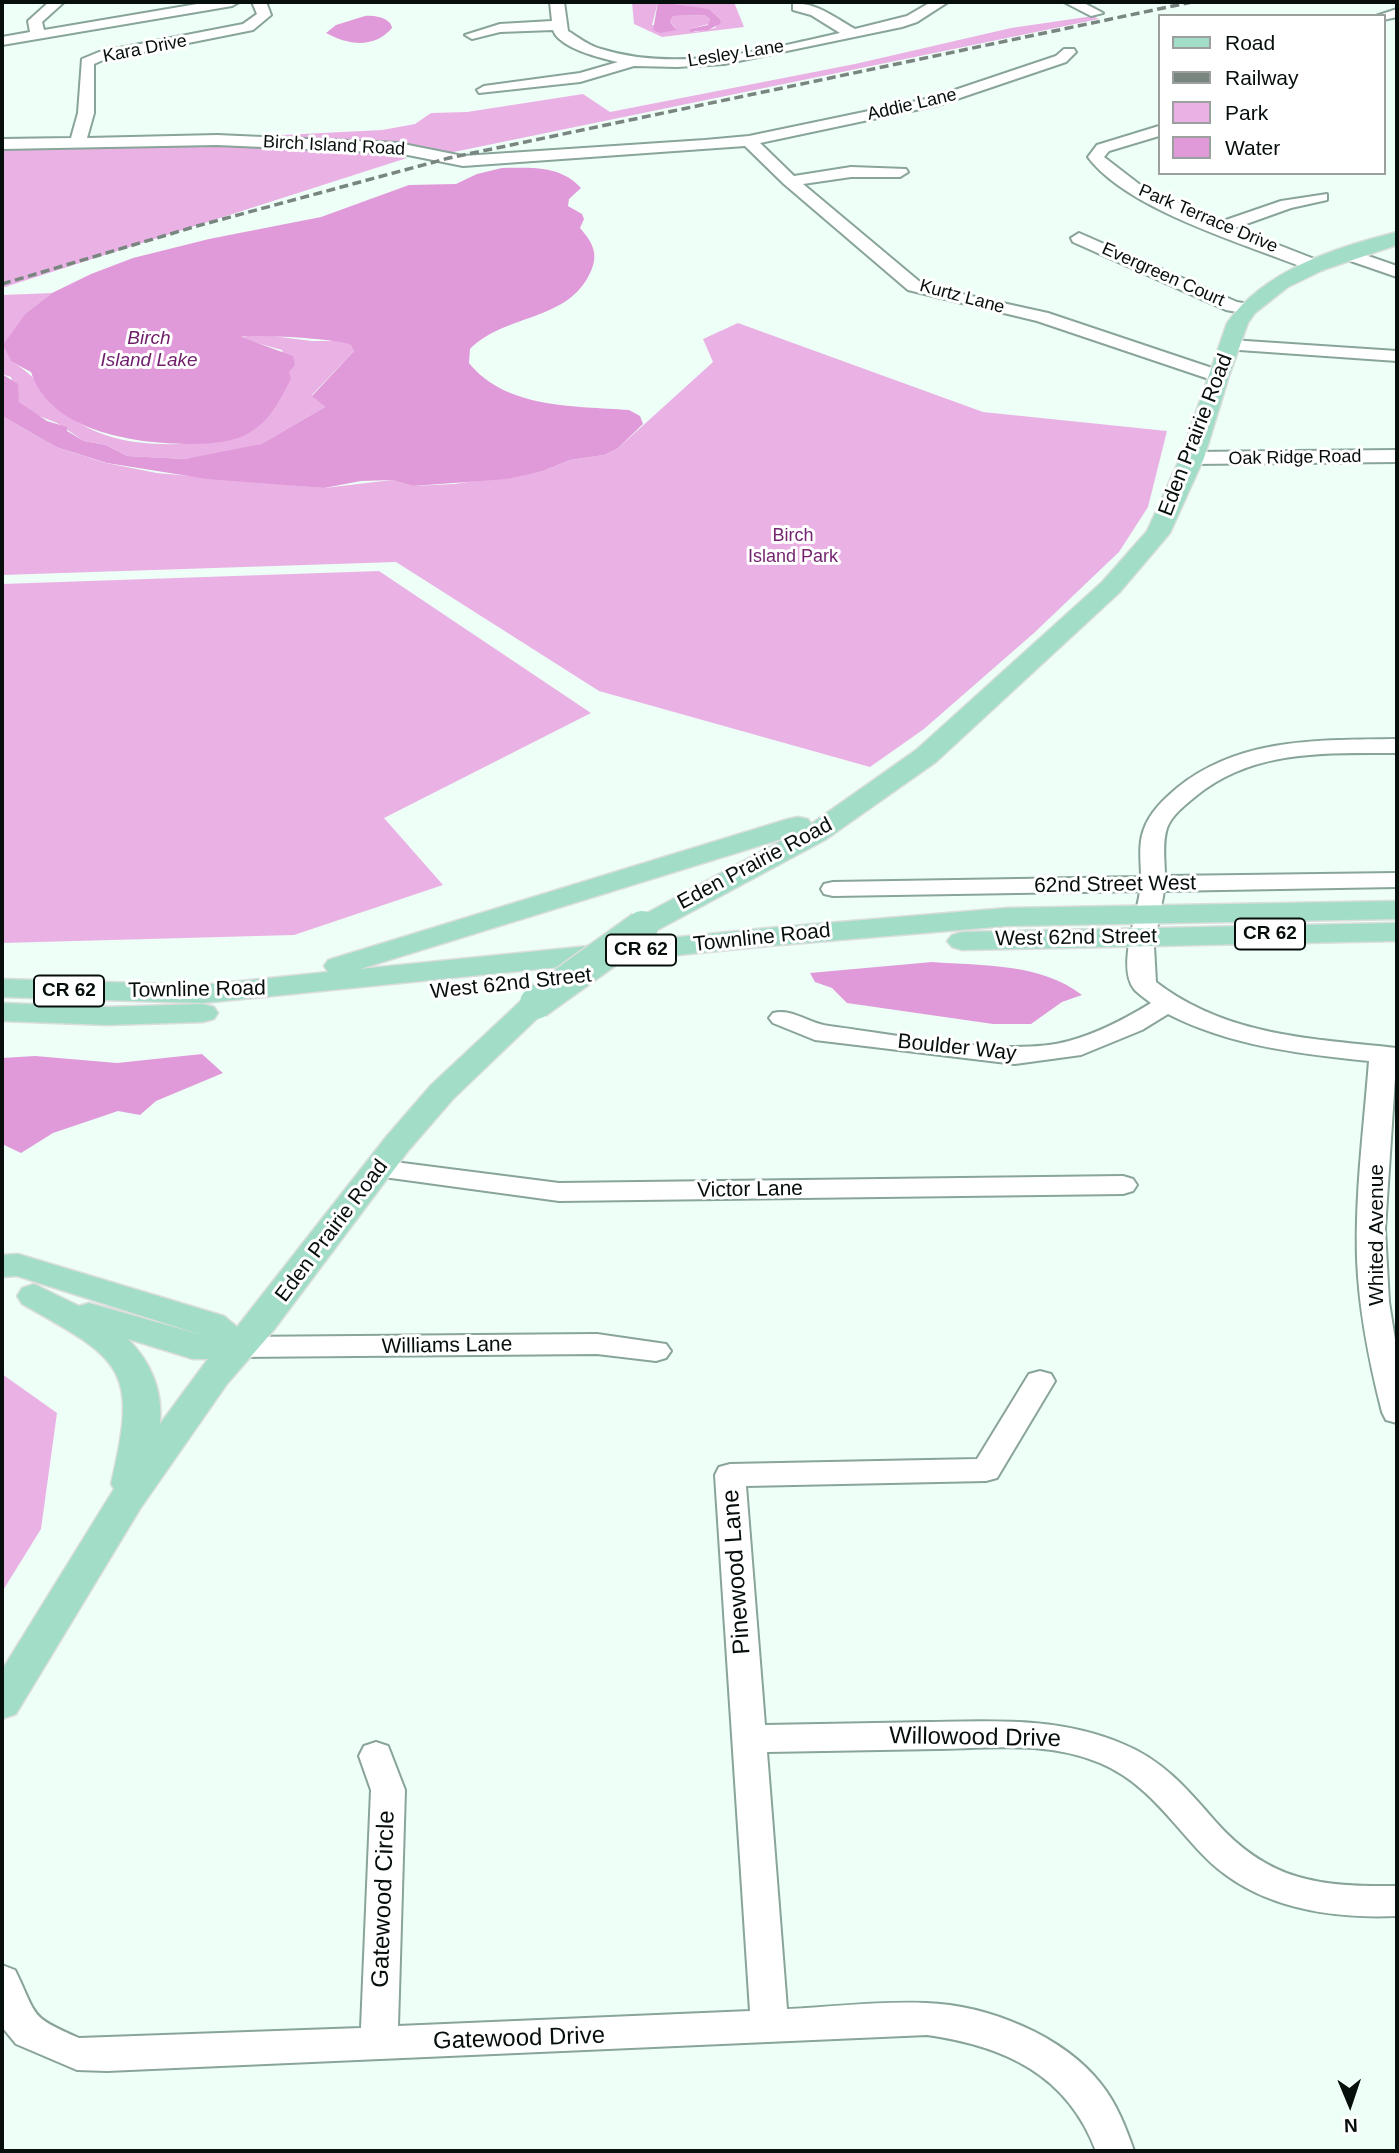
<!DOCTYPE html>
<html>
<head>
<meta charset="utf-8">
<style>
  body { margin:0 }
  #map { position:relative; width:1399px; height:2153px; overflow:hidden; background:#edfff7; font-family:Arial,sans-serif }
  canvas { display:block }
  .frame { position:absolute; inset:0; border:4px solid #060f0b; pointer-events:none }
  .legend { position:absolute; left:1158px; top:14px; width:228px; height:161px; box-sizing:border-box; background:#fff; border:2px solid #9b9f9d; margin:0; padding:9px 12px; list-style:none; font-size:21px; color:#060f0b }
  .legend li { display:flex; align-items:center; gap:14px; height:35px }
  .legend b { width:35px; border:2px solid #9b9f9d }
  .north { position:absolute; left:1315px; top:2069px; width:70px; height:70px; -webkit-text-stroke:5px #fff; paint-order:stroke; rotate:178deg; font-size:19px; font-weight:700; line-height:28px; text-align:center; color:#060f0b }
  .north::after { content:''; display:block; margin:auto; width:24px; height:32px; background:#060f0b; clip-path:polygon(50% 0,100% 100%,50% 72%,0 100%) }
</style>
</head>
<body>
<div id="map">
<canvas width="1399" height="2153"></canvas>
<div class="frame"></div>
<ul class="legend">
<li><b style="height:9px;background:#a2ddc7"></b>Road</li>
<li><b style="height:9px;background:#798680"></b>Railway</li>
<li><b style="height:19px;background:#eab2e4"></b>Park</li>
<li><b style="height:19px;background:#e09ad9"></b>Water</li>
</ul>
<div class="north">N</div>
</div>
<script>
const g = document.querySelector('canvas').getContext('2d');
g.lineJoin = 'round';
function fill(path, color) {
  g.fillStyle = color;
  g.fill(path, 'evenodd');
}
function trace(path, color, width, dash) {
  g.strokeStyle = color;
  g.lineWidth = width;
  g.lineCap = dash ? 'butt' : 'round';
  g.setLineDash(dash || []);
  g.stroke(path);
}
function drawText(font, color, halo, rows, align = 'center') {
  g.font = font + ' Arial,sans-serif';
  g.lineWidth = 6;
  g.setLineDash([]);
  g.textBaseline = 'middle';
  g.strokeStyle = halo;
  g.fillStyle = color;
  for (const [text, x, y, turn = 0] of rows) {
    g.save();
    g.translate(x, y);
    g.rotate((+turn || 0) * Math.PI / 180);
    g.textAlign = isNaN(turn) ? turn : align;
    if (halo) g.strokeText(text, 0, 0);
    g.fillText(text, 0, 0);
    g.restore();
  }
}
fill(new Path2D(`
  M632,2h26l-6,23 24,3 -6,-6 3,-6 31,-1 6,4 -1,5 -20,5 6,3 20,-4 6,-8 -12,-11 -35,-2 -5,-5h65l10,25 -82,10 -28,-13z
  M1093,16l6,3 -650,134 -57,-9 -111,-5 1,-4 100,-5 33,-6 16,-11 36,-1 116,-18 27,18 245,-48 156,-36z
  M212,145l178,8 17,5 -405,130v-138z
  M52,293l-26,20 -14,49c27,15 32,32 54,51 45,40 127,35 181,21l42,-62 -7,-22 -43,-12 17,-4 56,7h32l8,4 2,6 -42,44 13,12 -64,37 -32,9 -44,6 -58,-3 -21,-11 -22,-4 -27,-18 -23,-9 -15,-12 -8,-25 -9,-3v-79z
  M738,323l245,89 184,19 -19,76 -29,45 -85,81 -110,96 -54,38 -271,-76 -203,-129 -394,13v-159l54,31 50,16 51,10 167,15 68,-8 21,6 41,-2 89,-13 27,-11 34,-5 13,-6 96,-87 -10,-23z
  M379,571l212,142 -207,105 59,67 -149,50 -292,8v-359z
  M2,1374l55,39 -16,116 -39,63z`), '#eab2e4');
fill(new Path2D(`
  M658,2l51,7 12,11 -1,4 -12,6 -18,2 -1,-3 19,-4 2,-6 -6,-4 -31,1 -3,6 7,8 -17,3 -7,-3z
  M365,16c9,-1 26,2 27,12 -18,21 -44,17 -66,5l10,-8z
  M502,168c29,0 58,-3 79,20l-12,11 -1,7 14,8 2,5 -4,9c12,14 19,25 11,43 -22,51 -85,42 -121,78l-1,14c37,46 106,43 160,47l11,6 3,8 -26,25 -13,6 -34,5 -27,11 -36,8 -94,7 -21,-6 -31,1 -37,7 -117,-9 -100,-16 -51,-16 -54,-31v-42l16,10 1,18 28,19 20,6v4l17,10 22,4 21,11 58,3 76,-15 64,-37 -13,-11 42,-45 -3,-6c-10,-6 -97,-11 -110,-8l52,19 2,9 -6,7 2,7c-12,22 -20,41 -42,54 -17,10 -44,11 -63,11 -54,-1 -136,-13 -155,-72l-19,-10 -9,-17 23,-32 26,-20 39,-19 42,-16 76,-19 112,-22 88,-32 47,-1 21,-10z
  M932,962c51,4 109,1 150,33l-20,7 -31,22h-38l-146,-21 -15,-15 -17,-6 -5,-9z
  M202,1054l21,19 -67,28 -16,14 -22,-4 -65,22 -32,20 -19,-9v-86l33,-2 82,7z`), '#e09ad9');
const minor = new Path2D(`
  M49,2h15l-22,20 2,8 165,-28h30l-7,4 -230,39v-8l28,-5 -2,-11z
  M252,2h14l5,13 -18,15 -150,30 -9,4v49l-7,25 130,-3 181,8 65,13 242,-16 44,-4 182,-38 125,-42 8,-7h10l2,3 -10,10 -127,43 -179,38 34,33 57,-9 55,2 2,3 -8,5h-49l-48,7 117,98 10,5 118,26 176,59 3,4 -3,4h-12l-175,-59 -129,-31 -124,-106 -39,-38 -282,20 -65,-13 -181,-8 -215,4v-10l69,-1 7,-25 4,-54 17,-7 144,-28 14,-10z
  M550,2h14l4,29c10,6 21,15 33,18 76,24 164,1 239,-16l-29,-18 -18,-5v-6c22,-3 44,15 62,25l52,-13 24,-14h17l-31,20 -15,5 -178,37 -47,3 -43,-1 -54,16 -101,11 -2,-3 7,-4 96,-13 38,-11c-18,-4 -59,-14 -65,-32l-53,2 -28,7 -7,-4 35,-11 52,-3z
  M1064,2h18l21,11 -12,3z
  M1397,9v8l-14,3v-4h-7z
  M1159,126v10l-50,15 -5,6 35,27 81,38 61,-21 46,-7v6l-36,8 -56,20 87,34 2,4 -2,4h-12c-62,-25 -183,-60 -222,-113l9,-12z
  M1079,233l158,69 17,3 3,4 -9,5 -22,-4 -153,-68 -2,-4z
  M1348,249l49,17v11l-55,-19 -2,-4 2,-4z
  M1231,340l166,11v10l-172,-12 -3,-4z
  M1397,450v12l-205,2 -10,-6 10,-6z
  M1397,739v14c-70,0 -144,-4 -201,43 -11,9 -24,19 -29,32 -5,15 -2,33 -2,48l232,-3v14l-233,4 -10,55 2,36c70,54 157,57 241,66l-12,181 4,73 8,50v71l-11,-3 -4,-8c-13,-51 -23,-101 -25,-153 -2,-66 7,-132 12,-198 -68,-7 -139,-15 -201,-47l-26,16 -61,25 -66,9 -200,-24 -42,-17 -4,-5 4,-5c20,-5 36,11 56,13 64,8 180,32 240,15 29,-8 56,-22 82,-38 -6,-5 -13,-9 -17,-14 -17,-22 3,-73 6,-98l-307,5 -9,-2 -3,-5 3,-5 9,-2 308,-5c0,-16 -3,-33 3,-48 6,-17 20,-30 33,-41 63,-51 143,-48 220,-49z
  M379,1160l180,23 564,-7 10,3 4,6 -4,6 -10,3 -564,7 -190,-26 -4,-6 4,-6z
  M597,1334l69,10 5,7 -5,7 -10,3 -59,-7 -360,3 -10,-3 -5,-7 5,-7 10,-3z
  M1040,1371l11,3 4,7 -58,97 -11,3 -240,5 19,239c55,-1 110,-2 165,-3 66,-1 130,-5 193,22 40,16 65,46 92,77 54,61 106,66 182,65v30c-70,3 -145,-9 -195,-62 -33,-35 -57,-72 -102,-91 -51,-22 -109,-15 -163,-14 -57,1 -113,2 -170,3l20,257c46,-2 93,-8 139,-6 61,2 137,32 175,81 16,20 25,44 33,67h-38c-29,-77 -92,-105 -169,-116l-820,36 -30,-1 -61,-26 -14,-17v-62l13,5c23,47 13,46 64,68l282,-10 10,-238 -12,-34 5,-10 12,-4 12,4 17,44 -7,236 352,-15 -35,-536 4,-8 11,-3 247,-5 52,-85z`);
const major = new Path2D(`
  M1397,232v13l-74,25 -35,17 -33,26 -7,10 -19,53 -25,82 -34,75 -50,59 -184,170 -111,78 -173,93 -10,3 -10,-3 -5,-6 5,-6 156,-84 -428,132 408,-41 239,-20 390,-7v18l-390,7 -239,20 -565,57 -201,-6v-18l201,6 125,-13 -4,-6 4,-6 460,-141 10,-2 10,2 3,5 105,-74 186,-168 45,-51 33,-73 47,-135c37,-53 110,-76 170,-91z
  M1397,923v18l-435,9 -10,-3 -5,-6 5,-6 10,-3z
  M536,994l11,3 4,6 -4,6 -94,90 -45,52 -135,180 -46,53 -87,125 -124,205 -14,5v-49l112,-181 -3,-5c28,-117 11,-124 -89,-180l-5,-8 5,-8 12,-4 45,22 10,-3 113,32 -185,-59 -15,1v-22l16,-1 206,62 13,11 149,-190 45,-52 94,-88zM128,1339l65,20h15l-48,65c3,-33 -9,-62 -32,-85z
  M2,1003l106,4 95,-3 11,3 4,6 -4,6 -11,3 -95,3 -106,-4z`);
trace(minor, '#89a499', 4);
trace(major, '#dcdddd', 3);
fill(minor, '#fff');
fill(major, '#a2ddc7');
trace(new Path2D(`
  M2,284l195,-58 252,-68 743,-156`), '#798680', 3.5, [9, 4.5]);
const majorBridge = new Path2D(`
  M536,1003l106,-76`);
trace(majorBridge, '#dcdddd', 35, []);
trace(majorBridge, '#a2ddc7', 32);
drawText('18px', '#060f0b', '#fff', [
  ["Kara Drive",145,49,-11],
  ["Lesley Lane",736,54,-9],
  ["Addie Lane",912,105,-13],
  ["Birch Island Road",334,146,3],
  ["Park Terrace Drive",1208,219,23],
  ["Evergreen Court",1163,275,24],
  ["Kurtz Lane",962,297,15],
  ["Oak Ridge Road",1295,458,-1]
]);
drawText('18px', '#752570', '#fff', [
  ["Birch",793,536],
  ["Island Park",793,557]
]);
drawText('italic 19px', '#6e1d6a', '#fff', [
  ["Birch",149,339],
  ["Island Lake",149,361]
]);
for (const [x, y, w] of [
  [1270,934,70],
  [641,950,70],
  [69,991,70]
]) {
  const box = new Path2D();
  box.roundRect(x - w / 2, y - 15.5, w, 31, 5);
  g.fillStyle = '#fff';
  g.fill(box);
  trace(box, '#060f0b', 2);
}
drawText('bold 19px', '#060f0b', null, [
  ["CR 62",1270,934],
  ["CR 62",641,950],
  ["CR 62",69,991]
]);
drawText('21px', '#060f0b', '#fff', [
  ["Eden Prairie Road",1196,435,-69],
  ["Eden Prairie Road",755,864,-28],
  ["62nd Street West",1115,885,-1],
  ["Townline Road",762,938,-6],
  ["West 62nd Street",1076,938,-1],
  ["West 62nd Street",511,984,-6],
  ["Townline Road",197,990,-1],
  ["Boulder Way",957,1048,6],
  ["Victor Lane",750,1190,-1],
  ["Eden Prairie Road",332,1231,-53],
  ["Whited Avenue",1377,1235,-90],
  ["Williams Lane",447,1346,-1]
]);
drawText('24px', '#060f0b', '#fff', [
  ["Pinewood Lane",737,1572,-94],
  ["Willowood Drive",975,1738,1],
  ["Gatewood Circle",384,1899,-88],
  ["Gatewood Drive",519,2039,-2]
]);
</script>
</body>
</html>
